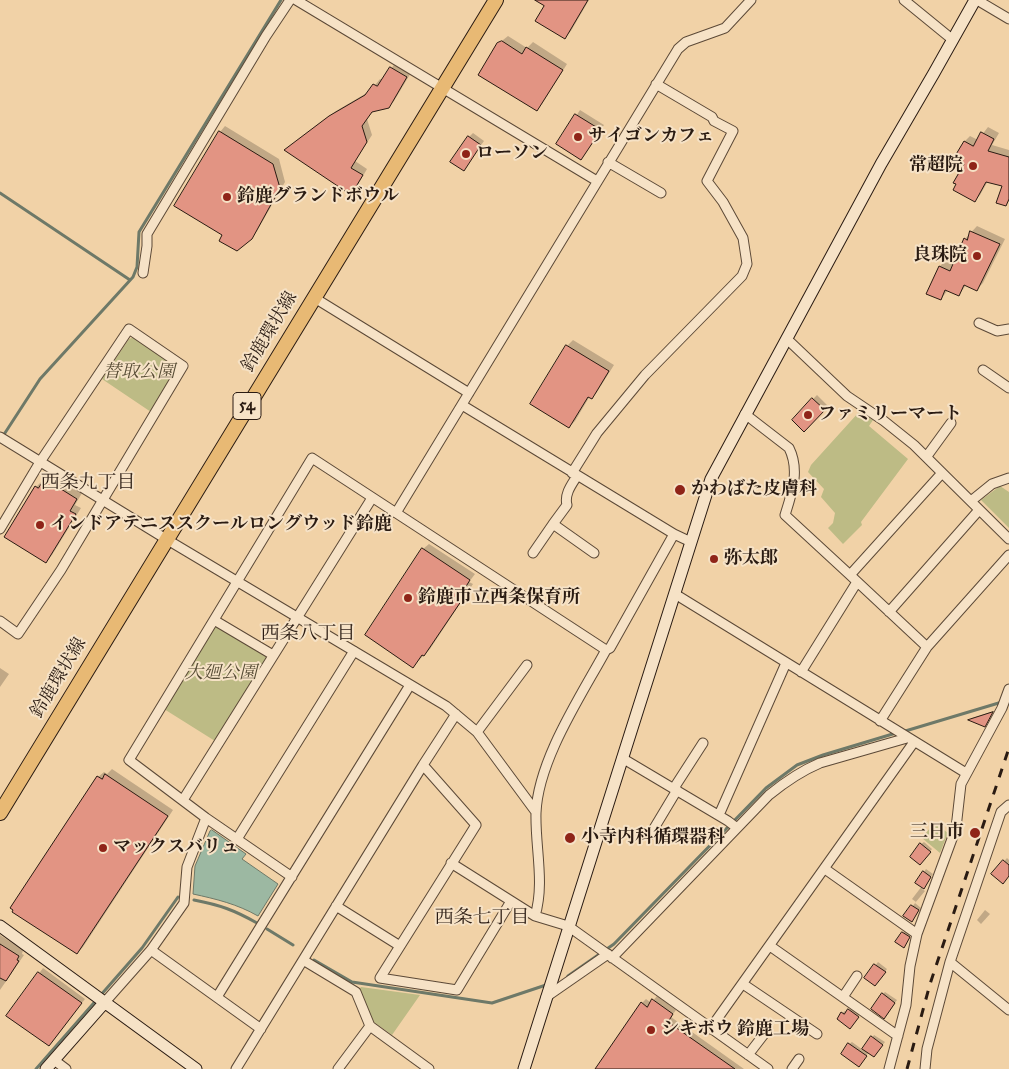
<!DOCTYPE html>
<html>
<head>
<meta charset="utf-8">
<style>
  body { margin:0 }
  canvas { display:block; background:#f1d2a7 }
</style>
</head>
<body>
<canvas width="1009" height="1069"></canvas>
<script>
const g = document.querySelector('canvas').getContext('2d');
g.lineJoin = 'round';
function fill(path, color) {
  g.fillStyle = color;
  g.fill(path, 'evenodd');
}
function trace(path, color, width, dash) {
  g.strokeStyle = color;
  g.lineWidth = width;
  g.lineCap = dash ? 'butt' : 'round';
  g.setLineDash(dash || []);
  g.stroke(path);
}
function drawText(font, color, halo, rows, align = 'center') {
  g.font = font + ' "IM FELL Great Primer","Noto Serif JP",serif';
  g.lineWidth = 4;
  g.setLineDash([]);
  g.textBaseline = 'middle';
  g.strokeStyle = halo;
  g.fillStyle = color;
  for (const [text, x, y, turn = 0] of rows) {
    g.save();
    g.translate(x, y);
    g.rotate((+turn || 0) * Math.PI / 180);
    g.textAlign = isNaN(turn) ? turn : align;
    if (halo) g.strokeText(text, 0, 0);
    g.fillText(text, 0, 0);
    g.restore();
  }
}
fill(new Path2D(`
  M134,337l41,29 1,5 -25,41 -49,-33 27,-40z
  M859,412l14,8 -4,6 39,33 -47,63 1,3 -19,19 -15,-16 5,-5 2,-10 -14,-16 3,-8 -16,-17 3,-7z
  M1000,486l9,6v36l-28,-28z
  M219,626l47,28 1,6 -52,81 -51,-32 50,-81z
  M934,823l14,10 -8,20 -18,-15z
  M361,987l59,8 -28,40 -21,-15 -12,-30z`), '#bdbb85');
const water = new Path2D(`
  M212,830l34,24 -4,5 36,25 -20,32c-21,-12 -42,-17 -65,-22l2,-28 15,-35z`);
fill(water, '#9cb8a2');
trace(water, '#6e7968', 1);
fill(new Path2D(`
  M545,0h44l-18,31 -6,6z
  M508,36l19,12 6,-6 34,22 -25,40 -5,6 -39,-66z
  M396,62l16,9 -18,30 -6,6 -15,4 -6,8 5,16 -17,26 12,8 -11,19 -6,5 -64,-44 50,-38 34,-20 10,-12 3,1z
  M580,110l24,15 -23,34 -23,-15z
  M225,126l54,33 6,23 -28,49 -6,7 -28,-3 -3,-103z
  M988,127l11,6 -7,12 17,5v51l-3,4 -2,-19 -16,-5 -8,14 -5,5 -10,-36 -2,-5 -6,-3 8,-15 5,-5 8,4z
  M473,133l11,8 -20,28 5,-32z
  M977,226l28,13 -22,44 -6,6 -11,-4 -7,10 -11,-5 -7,9 -1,-33 5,-5 9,3 11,-25z
  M573,340l41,25 -17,27 -5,5 -2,-1 -15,25 -6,6 -2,-81z
  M817,395l11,11 -24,24 -11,-10z
  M52,474l30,19 -7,12 6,3 -29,47 -6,6 -10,-74 6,-6 2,2z
  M429,544l46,30 -6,8 4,2 -43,65 -17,17 10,-117z
  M0,668l9,6 -9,13z
  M994,711l-7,12 -17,-3 2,-2z
  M112,769l61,41 -90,137 -6,6 21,-176 6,-5 3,2z
  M924,842l8,7 -9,12 -2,-17z
  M1007,858l2,2v15l-16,-1z
  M926,869l7,5 -11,15 3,2 -10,12 6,5 -7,10 -9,-3 11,-13 -4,-3 10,-13 2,-14z
  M985,910l5,4 -9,10 -4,-4z
  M906,930l5,5 -7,12 -1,-14z
  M0,935l23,15 -1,4 2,1 -24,35z
  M878,962l9,7 -9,13 -12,-4z
  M43,968l42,31 -32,42 -45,-25z
  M885,992l12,8 -10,15 -4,-21z
  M657,996l19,14 -5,7 73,52h-144l42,-66 4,-4 5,4z
  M852,1007l8,7 -8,11 -10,-12 3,-2 2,1z
  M874,1035l11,7 -9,11 -7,-1 -8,11 -12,-19 3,-2 11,8z`), '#0003');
trace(new Path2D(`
  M0,193l130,87
  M3,436l37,-57 93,-102 4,-10 2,-35 142,-232
  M902,732l100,-30
  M194,900c26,5 40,10 63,23
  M267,929l26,16
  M314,960l38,22 140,21 54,-18
  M568,976l46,-32 152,-156 31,-23 26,-10 73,-22
  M36,1069l106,-121 36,-51`), '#6e7968', 3);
const building = new Path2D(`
  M535,0h53l-23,39 -30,-18 9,-15z
  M502,41l20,13 4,-7 37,23 -26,41 -59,-36 19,-32z
  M390,67l17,10 -18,31 -17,4 -10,14 5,16 -16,26 12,7 -12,20 -67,-45 45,-34 36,-21 8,-11 4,2z
  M575,114l26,16 -20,30 -25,-16z
  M219,131l54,33 7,24 -28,51 -15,12 -18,-10 3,-6 -48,-29z
  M981,132l13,7 -6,12 21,6v42l-3,7 -10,-3 6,-17 -16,-4 -11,20 -22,-12 3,-6 -3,-1 11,-19 -5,-2 2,-2 -6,-4 9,-15 9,5z
  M468,136l13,9 -17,26 -14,-9z
  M970,231l30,13 -23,47 -13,-6 -5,11 -14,-6 -4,10 -15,-6 13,-28 11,5 14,-33 3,2z
  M566,345l43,26 -17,28 -4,-2 -19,31 -39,-24z
  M812,398l13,12 -21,22 -12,-12z
  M45,479l32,20 -7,12 6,3 -30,49 -42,-26 31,-51 3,2z
  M422,548l48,32 -5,8 3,3 -44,65 -2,-1 -9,13 -48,-33z
  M993,712l-8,15 -17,-7z
  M105,774l63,42 -91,138 -65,-42 1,-2 -3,-2 87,-132 5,3z
  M920,843l11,9 -11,13 -10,-8z
  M1003,860l6,5v11l-6,8 -12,-10z
  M923,871l8,6 -7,12 -9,-6z
  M911,905l8,5 -7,12 -9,-6z
  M902,932l8,5 -6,11 -9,-6z
  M0,944l19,12 -2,4 2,1 -13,20 -6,-3z
  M874,964l12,8 -11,14 -11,-8z
  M38,972l44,31 -33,43 -43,-30z
  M882,993l13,10 -11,16 -13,-10z
  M652,999l21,15 -5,8 67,47h-140l46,-67 6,5z
  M848,1009l11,8 -9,12 -13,-10 4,-7 3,2z
  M871,1036l12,9 -9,12 -12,-8z
  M848,1043l19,13 -8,11 -18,-13z`);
fill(building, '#e29483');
trace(building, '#2a1b12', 1);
const street = new Path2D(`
  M296,0l301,181
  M904,0l49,40
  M977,0l32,19
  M608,162l53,31
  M143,273l4,-27v-12l119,-198 24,-36
  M313,297l156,96
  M979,323l18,8 12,-2
  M787,339l60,57 37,25 30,24 95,94
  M983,370l26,18
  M462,405l212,129 17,8
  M745,414l44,34c11,22 3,45 -4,67l65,60
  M0,437l166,102 280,167 31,26 59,80
  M927,456l24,-33
  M572,473l25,-40 48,-58 97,-99 5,-12 -4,-26 -20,-36 -16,-21 26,-50 -19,-10 -2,-4 -56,-33
  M577,476c-5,8 -13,18 -10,29l-14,19 41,29
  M971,501l21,-17 17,-6
  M396,513l282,-464 8,-7 39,-14 26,-28
  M0,529l40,-67 89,-133 54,37 -122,204 -43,64 -18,-13
  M533,553l20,-29
  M675,594l291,179
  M889,612l90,-102
  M214,620l59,35
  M927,647l-77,-72 92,-102
  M801,672l56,-90
  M880,721l47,-74 82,-92
  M477,732l50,-67
  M622,758l106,63 9,7
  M423,765l53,60 -96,153 77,12 54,-89
  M674,788l29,-45
  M183,800l189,-302
  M719,815l67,-152
  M650,835l27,-45
  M237,839l117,-188
  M451,863l84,53 33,10 200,143
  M825,869l92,65
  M292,877l-86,-59 -77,-58 183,-302 294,192
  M336,906l64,40
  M535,916c10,-33 0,-69 1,-103 2,-53 45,-117 70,-163l4,-2 64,-114
  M770,946l128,90
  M151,950l110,79
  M612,958l157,-163c16,-13 32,-24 51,-32l87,-25
  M303,960l53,32 14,34
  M950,962l59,48
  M743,984l74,50
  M217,997l193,-312
  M546,997l62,-43
  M843,997l14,-21
  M105,1002l46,-52 33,-47 3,-36 19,-49
  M710,1029l204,-287
  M748,1055l17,-22
  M54,1060l12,9
  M236,1069l187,-304 33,-51
  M338,1069l32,-43 59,43
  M792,1069l7,-10
  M889,1069l17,-64 4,-39 7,-32 39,-106 5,-44 41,-76 7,-19
  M925,1069l2,-20 23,-87 51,-150 8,-7`);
const secondary = new Path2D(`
  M0,926l196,143
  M46,1069l59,-67
  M524,1069l187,-590 170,-315 53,-91 41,-73`);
const primary = new Path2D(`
  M0,813l496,-813`);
trace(street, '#5c4937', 11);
trace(secondary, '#2a1b12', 13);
trace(primary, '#2a1b12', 16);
trace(street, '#f6e2c6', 9);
trace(secondary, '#f6e2c6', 11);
trace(primary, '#e8b974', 14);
trace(new Path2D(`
  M907,1069l23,-85 79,-236`), '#2a1b12', 3, [9, 9]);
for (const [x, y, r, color] of [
  [578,137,5,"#8f2418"],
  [466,154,5,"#8f2418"],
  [973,166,5,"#8f2418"],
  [227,197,5,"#8f2418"],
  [977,256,5,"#8f2418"],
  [808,415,5,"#8f2418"],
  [680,490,6,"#8f2418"],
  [40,525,5,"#8f2418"],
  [714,559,5,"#8f2418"],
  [408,598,5,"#8f2418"],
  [975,833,6,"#8f2418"],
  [570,838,6,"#8f2418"],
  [103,848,5,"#8f2418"],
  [651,1030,5,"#8f2418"]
]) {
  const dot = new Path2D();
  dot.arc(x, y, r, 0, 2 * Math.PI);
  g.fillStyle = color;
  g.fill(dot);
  trace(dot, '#f6e2c6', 2);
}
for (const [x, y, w] of [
  [247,406,28]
]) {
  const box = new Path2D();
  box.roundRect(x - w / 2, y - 13.5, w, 27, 4);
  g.fillStyle = '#f6e2c6';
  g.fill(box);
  trace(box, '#2a1b12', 1);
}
drawText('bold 16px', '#2a1b12', null, [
  ["54",247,406]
]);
drawText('bold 18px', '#2a1b12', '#f6e2c6', [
  ["サイゴンカフェ",588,137],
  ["ローソン",476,154],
  ["常超院",963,166,"right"],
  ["鈴鹿グランドボウル",237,197],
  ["良珠院",967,256,"right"],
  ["ファミリーマート",818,415],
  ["かわばた皮膚科",691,490],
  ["インドアテニススクールロングウッド鈴鹿",50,525],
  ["弥太郎",724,559],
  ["鈴鹿市立西条保育所",418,598],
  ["三日市",964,833,"right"],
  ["小寺内科循環器科",581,838],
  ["マックスバリュ",113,848],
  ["シキボウ 鈴鹿工場",661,1030]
], 'left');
drawText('18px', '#2a1b12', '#f6e2c6', [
  ["鈴鹿環状線",270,332,-59],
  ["鈴鹿環状線",59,678,-59]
]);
drawText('italic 18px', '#564b34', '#f6e2c6', [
  ["替取公園",139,373],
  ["大廻公園",221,674]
]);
drawText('19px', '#2a1b12', '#f6e2c6', [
  ["西条九丁目",88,483],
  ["西条八丁目",308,634],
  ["西条七丁目",482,918]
]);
</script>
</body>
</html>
